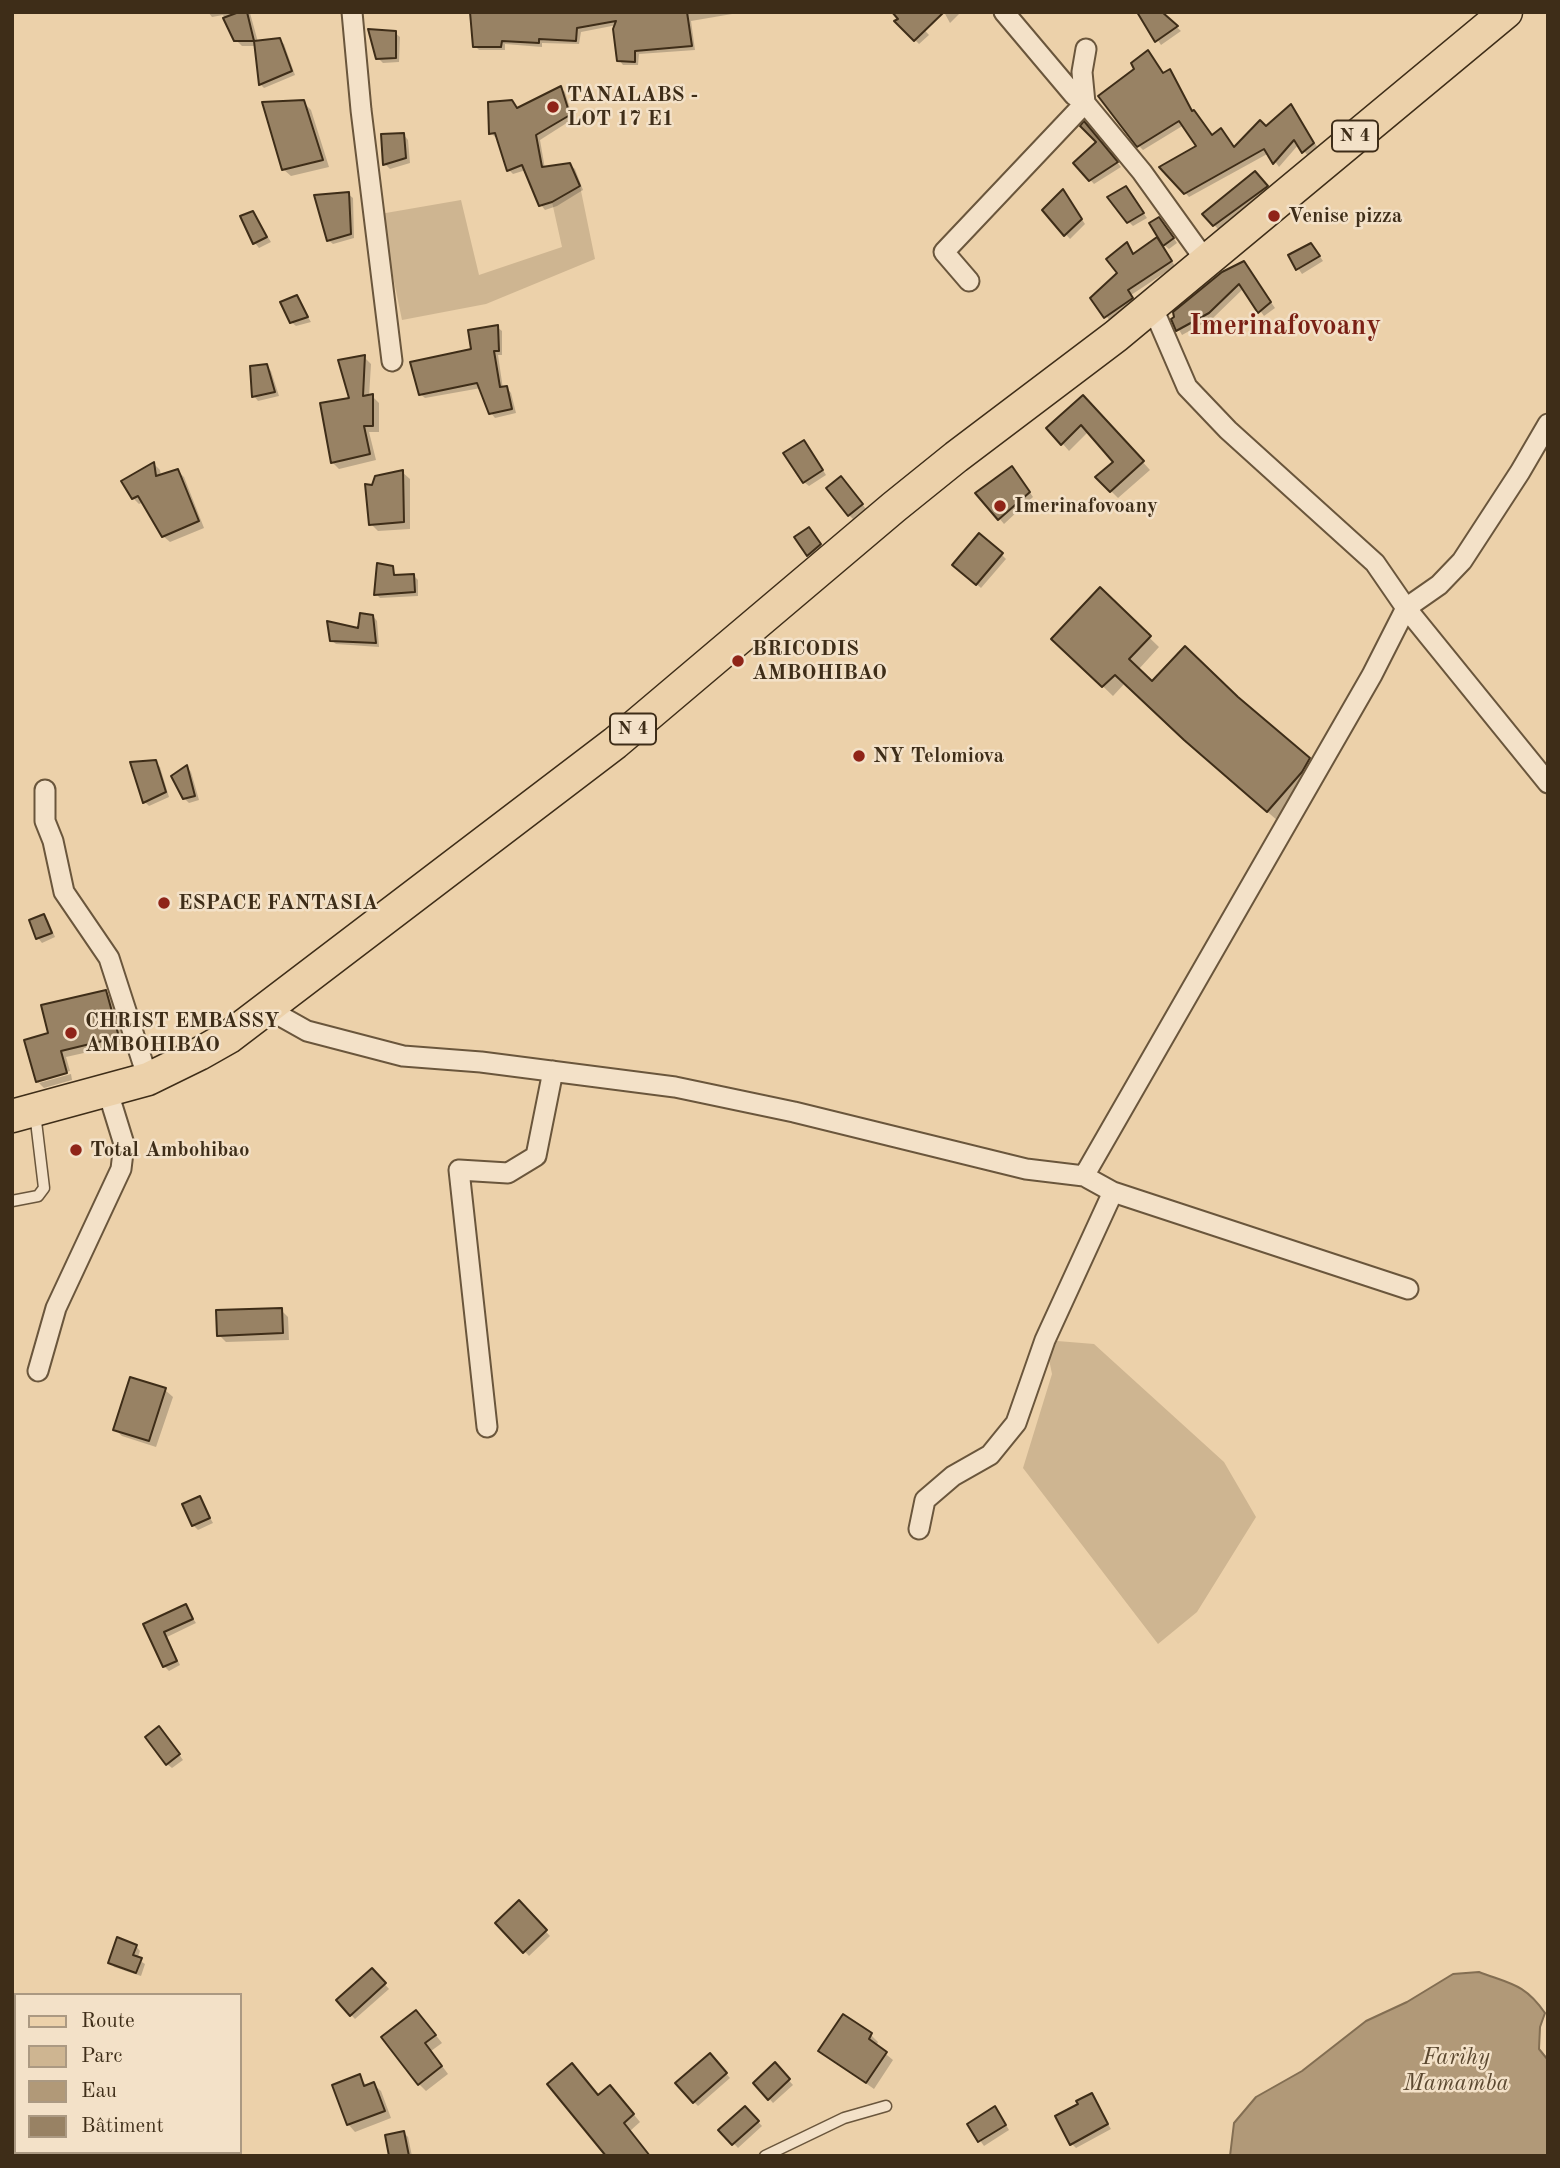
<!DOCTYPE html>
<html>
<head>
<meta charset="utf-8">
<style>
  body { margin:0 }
  #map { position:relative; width:1560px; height:2168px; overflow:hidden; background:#ecd1aa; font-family:"Old Standard TT",serif }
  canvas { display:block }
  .frame { position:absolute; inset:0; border:14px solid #3e2d18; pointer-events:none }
  .legend { position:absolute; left:14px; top:1993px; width:228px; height:161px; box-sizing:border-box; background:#f3e1c8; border:2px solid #ab9982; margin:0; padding:9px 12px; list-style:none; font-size:21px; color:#3e2d18 }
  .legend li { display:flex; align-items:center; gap:14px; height:35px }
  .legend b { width:35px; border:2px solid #ab9982 }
</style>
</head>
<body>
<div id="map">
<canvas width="1560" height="2168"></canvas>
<div class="frame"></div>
<ul class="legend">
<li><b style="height:9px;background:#ecd1aa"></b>Route</li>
<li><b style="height:19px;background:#ceb591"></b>Parc</li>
<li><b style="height:19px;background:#b19978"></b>Eau</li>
<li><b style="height:19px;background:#988264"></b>Bâtiment</li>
</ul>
</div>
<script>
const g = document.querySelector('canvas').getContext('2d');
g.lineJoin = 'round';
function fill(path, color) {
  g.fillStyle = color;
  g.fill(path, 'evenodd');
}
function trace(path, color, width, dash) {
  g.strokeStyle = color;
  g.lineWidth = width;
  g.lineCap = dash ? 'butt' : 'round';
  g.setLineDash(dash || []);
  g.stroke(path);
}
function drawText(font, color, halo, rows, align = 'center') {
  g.font = font + ' "Old Standard TT",serif';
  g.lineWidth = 5;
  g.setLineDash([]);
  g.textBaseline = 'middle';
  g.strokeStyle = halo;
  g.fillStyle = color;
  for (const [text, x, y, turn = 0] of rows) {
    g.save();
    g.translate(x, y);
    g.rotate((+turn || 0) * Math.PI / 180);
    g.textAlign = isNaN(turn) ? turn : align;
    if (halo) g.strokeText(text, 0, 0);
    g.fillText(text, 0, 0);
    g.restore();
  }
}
fill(new Path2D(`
  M580,186l15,73 -109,45 -84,16 -22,-106 81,-14 18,75 83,-28 -10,-45z
  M1045,1340l49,4 130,118 32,55 -59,95 -39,32 -135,-176 29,-94z`), '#ceb591');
const water = new Path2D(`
  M1479,1972c32,12 46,12 66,41l-5,14 -1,22 9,11v96h-318l4,-33 22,-26 46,-26 64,-50 41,-19 46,-28z`);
fill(water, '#b19978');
trace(water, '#836e52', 2);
fill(new Path2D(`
  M208,12h49l-7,1 8,29 21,-2 5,4 11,31 -31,13 -4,-4 -3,-38h-15l-6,-6 -13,-25 -11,2z
  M483,12h254l1,1 -47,8 4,29 -56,4 -1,11h-15l-4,-5 -2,-35 -36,7 -2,12 -37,-1v4l-37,-3v6h-26l-4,-4z
  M908,12l21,23 -10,9 -22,-22z
  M944,12h17l-11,11z
  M1134,12h26l21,19 -20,14 -21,-32 -2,2z
  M395,33l5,4 -1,25 -16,1 -5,-5z
  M1169,71l25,42 18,24 23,11 31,-20 25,-22 27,42 -10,8 -9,-12 -20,23 -10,-14 -80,44 -27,-30 36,-20 -14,-22 -41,25 -4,-4 25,-71z
  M560,88l5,4 8,27 -33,21 5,29 25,-4 5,4 8,21 -26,16 -12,4 -4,-5 -15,-35 -13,4 -4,-4 -11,-33h-3l-4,-4 21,-32 6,8z
  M303,102l8,8 18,57 -38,9 -8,-7z
  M1089,128l32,39 -27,17 -19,-21 23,-21z
  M404,135l4,5 2,23 -20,6 -5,-5 -2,-28z
  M1260,177l11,14 -53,38 -14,-15z
  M1126,188l21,30 -14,8 -5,-5z
  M1063,191l22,33 -15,15 -26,-29z
  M348,194l5,4 1,40 -21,6 -5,-4z
  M253,213l18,29 -12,6 -4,-5 -13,-26z
  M1164,224l13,19 -8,6 -5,-4z
  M1161,244l14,22 -44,29 5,8 -26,18 -17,-23 26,-25 7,-28 8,10z
  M1315,249l8,12 -21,13 -12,-18z
  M1244,263l31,45 -11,8 -20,-28 -31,30 -31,17 -9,-16z
  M296,297l15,25 -15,4 -5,-4z
  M497,327l5,4v24h-4l5,34 4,-1 4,5 5,20 -21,5 -4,-5 -10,-25 -56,10 -5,-4z
  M364,357l7,7 -2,33 3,-1 7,7v29h-10l7,28 -37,9 -7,-7z
  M267,366l4,5 8,25 -21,5 -4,-5z
  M1090,404l60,66 -32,28 -21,-21 18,-15 -26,-31 -20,20 -20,-23z
  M808,446l18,29 -17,11 -5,-4z
  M154,464l6,6 1,6 17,-5 6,6 20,51 -34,14 -7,-6 -19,-34 -5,2 -6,-6z
  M402,472l8,7v50l-32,2 -7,-7 3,-37z
  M1017,473l16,24 -29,27 -26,-31z
  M846,483l20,26 -13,10 -4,-4z
  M813,533l11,17 -11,10 -17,-22z
  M1001,554l5,5 -25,29 -22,-19z
  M392,568l5,9 17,-1 4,4v16l-38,2 -4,-4z
  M1100,590l59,57 -21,23 14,13 85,15 82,71 -41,52 -82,-71 -71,-67 -12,13 -49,-47z
  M373,616l4,5 2,26 -43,-3 -5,-4 28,-10z
  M155,762l5,5 9,30 -20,9 -4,-4z
  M187,767l4,5 8,28 -10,3 -5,-5z
  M44,916l4,4 7,17 -13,6 -4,-5z
  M106,992l6,6 12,46 -58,13 4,14 -31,9v3l-2,-1 13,-48z
  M71,1074l1,6 -28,8 -5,-5z
  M281,1310l7,7 1,23 -63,2 -7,-7z
  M165,1390l8,7 -17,50 -34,-11 -7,-7z
  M199,1498l14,25 -15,7 -5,-5z
  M185,1606l11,17 -29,14 13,28 -11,6 -5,-5 -19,-41z
  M164,1733l19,27 -11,8 -5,-4z
  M519,1903l31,33 -21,20 -31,-33z
  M136,1946l4,5 -3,8 8,5 -4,12 -27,-9 -4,-5z
  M372,1970l17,19 -34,30 -17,-18z
  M844,2016l27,19 7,7 -2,4 17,14 -19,29 -54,-38z
  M423,2019l19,24 -11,8 17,23 -22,17 -7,-7z
  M714,2060l16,18 -32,28 -4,-4z
  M775,2065l18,20 -20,18 -18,-20z
  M359,2076l8,10 6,-2 8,7 10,27 -36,14 -7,-8z
  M617,2094l23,28 -10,9 -31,-35z
  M1091,2095l20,34 -35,19 -4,-4 8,-39z
  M745,2108l17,18 -24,22 -17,-18z
  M999,2113l10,17 -25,16 -15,-21z
  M404,2133l4,4 4,19h-21z
  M115,2152h71l6,4h-74z`), '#0003');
const building = new Path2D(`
  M239,12h8l7,29h-20l-11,-23z
  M470,12h217l5,34 -57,5v11l-18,-1 -4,-32 3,-8 -39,7 -1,13 -37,-2v4l-37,-2 -1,6h-28z
  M892,12h52l-30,29 -20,-20 4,-2z
  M1137,12h25l16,14 -23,16z
  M368,29l28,2v27l-20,1z
  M280,38l12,33 -33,14 -5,-44z
  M1148,50l15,23 7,-4 22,42 2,-1 18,25 9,-7 13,19 26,-27 6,6 25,-22 23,39 -12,10 -8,-13 -21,24 -9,-15 -80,45 -25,-27 37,-21 -17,-25 -42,26 -39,-51 36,-27 -3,-6z
  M561,86l9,29 -34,20 6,32 28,-4 10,23 -28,16 -13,4 -17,-41 -15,6 -12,-38 -6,1 -1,-32 24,-2 5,8z
  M304,100l19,60 -41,10 -20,-68z
  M1084,121l34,41 -29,19 -16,-18 23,-21 -16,-16z
  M404,133l2,25 -23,7 -2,-31z
  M1255,171l13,15 -55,40 -11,-12z
  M1126,186l18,27 -17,10 -20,-26z
  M1063,189l19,30 -18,17 -22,-26z
  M349,192l2,42 -24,7 -13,-46z
  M253,211l14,26 -14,7 -13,-28z
  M1159,217l15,21 -11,8 -14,-23z
  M1157,237l15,24 -44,29 5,8 -29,20 -14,-20 27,-25 -11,-14 21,-17 6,12z
  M1311,243l9,13 -24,14 -8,-15z
  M1244,261l27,41 -13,11 -19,-29 -30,29 -33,18 -5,-12 3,-2 -1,-5 49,-40z
  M297,295l11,22 -18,6 -10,-21z
  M498,325l1,26h-5l6,36 7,-1 5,23 -23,5 -12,-31 -58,12 -9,-33 61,-13 -3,-19z
  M365,355l-2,41 10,-2v32h-9l6,28 -39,9 -11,-60 29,-5 -11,-38z
  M267,364l8,28 -23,5 -2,-31z
  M1083,395l61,66 -34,31 -15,-15 18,-15 -32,-37 -20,20 -15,-17z
  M804,440l19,30 -20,13 -20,-30z
  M154,462l2,14 22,-7 21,52 -37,16 -24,-41 -6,3 -11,-18z
  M1012,466l18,26 -32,28 -23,-27z
  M403,470l1,52 -35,3 -4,-41 7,1 3,-9z
  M841,476l22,28 -15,12 -22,-28z
  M809,527l12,17 -14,12 -13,-19z
  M979,533l24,20 -27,32 -24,-20z
  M377,563l16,3 1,9 20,-1 1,18 -41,3z
  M1100,587l51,49 -22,23 23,22 33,-35 53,51 72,61 -8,14 -35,40 -83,-72 -69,-65 -13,12 -51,-48z
  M360,613l13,2 3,28 -46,-2 -3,-20 31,7z
  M156,760l10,32 -23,11 -13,-41z
  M187,765l8,31 -12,3 -12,-23z
  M44,914l8,19 -16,6 -7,-19z
  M106,990l13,47 -58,14 6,22 -31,9 -12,-42 24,-7 -7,-28z
  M282,1308l1,25 -66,3 -1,-26z
  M130,1377l36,11 -17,53 -36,-11z
  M200,1496l10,22 -18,8 -10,-22z
  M186,1604l7,15 -29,13 13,29 -14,6 -20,-43z
  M159,1726l21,28 -14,11 -21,-28z
  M519,1900l28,30 -24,23 -28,-30z
  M117,1937l20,8 -4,10 9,3 -6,15 -28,-10z
  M372,1968l14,15 -36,33 -14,-16z
  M416,2010l20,25 -11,8 17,23 -24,19 -37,-48z
  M843,2014l29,19 -3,6 18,13 -21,31 -48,-32z
  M710,2053l17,20 -34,30 -18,-20z
  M775,2062l15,17 -22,21 -15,-17z
  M572,2063l26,32 12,-10 24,29 -10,9 26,33h-44l-59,-72z
  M360,2074l4,12 10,-4 11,29 -38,14 -15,-40z
  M1092,2093l16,31 -38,21 -15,-29 23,-12 -2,-3z
  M745,2106l14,15 -27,24 -14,-15z
  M995,2106l11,19 -28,17 -11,-18z
  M404,2131l5,25h-20l-4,-21z`);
fill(building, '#988264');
trace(building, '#3e2d18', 2);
const service = new Path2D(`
  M12,1201l26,-5 6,-8 -9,-75
  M765,2156l79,-38 42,-12`);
const minor = new Path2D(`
  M352,12l9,98 31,251
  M1004,12l70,83 11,8 57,69 64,89
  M969,281l-25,-29 141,-149 -3,-31 4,-23
  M1152,306l35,81 41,43 147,133 31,45 142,175
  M45,790v31l8,20 11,51 45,66 39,121
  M266,1008l41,23 96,25 78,6 194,25 119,25 232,57 58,7 29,16 295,97
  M1084,1176l288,-501 34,-67 33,-23 23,-24 58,-89 28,-48
  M38,1371l18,-63 65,-139 3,-25 -17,-55
  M487,1427l-28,-257 49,3 28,-17 17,-85
  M919,1529l6,-29 28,-24 37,-21 26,-32 29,-83 68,-148`);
const primary = new Path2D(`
  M12,1116l136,-37 51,-25 30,-17 386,-294 279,-236 62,-50 160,-121 390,-324`);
trace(service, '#6a563c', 13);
trace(minor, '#6a563c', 23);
trace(primary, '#3e2d18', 35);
trace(service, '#f3e1c8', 10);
trace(minor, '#f3e1c8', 19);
trace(primary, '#ecd1aa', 32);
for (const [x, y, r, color] of [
  [553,107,7,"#8f2418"],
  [1274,216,7,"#8f2418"],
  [1000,506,7,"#8f2418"],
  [738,661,7,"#8f2418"],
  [859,756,7,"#8f2418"],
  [164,903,7,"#8f2418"],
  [71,1033,7,"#8f2418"],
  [76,1150,7,"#8f2418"]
]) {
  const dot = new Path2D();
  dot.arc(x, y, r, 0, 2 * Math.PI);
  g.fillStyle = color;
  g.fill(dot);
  trace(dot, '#f3e1c8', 2.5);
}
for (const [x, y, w] of [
  [1355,136,46],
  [633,729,46]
]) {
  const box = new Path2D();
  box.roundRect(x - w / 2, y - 15.5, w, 31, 5);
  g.fillStyle = '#f3e1c8';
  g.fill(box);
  trace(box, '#3e2d18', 2);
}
drawText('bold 19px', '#3e2d18', null, [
  ["N 4",1355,136],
  ["N 4",633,729]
]);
drawText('bold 21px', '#3e2d18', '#f3e1c8', [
  ["TANALABS -",567,95],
  ["LOT 17 E1",567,119],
  ["Venise pizza",1288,216],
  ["Imerinafovoany",1014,506],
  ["BRICODIS",752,649],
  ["AMBOHIBAO",752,673],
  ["NY Telomiova",873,756],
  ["ESPACE FANTASIA",178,903],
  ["CHRIST EMBASSY",85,1021],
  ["AMBOHIBAO",85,1045],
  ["Total Ambohibao",90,1150]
], 'left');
drawText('italic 23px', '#5b4830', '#f3e1c8', [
  ["Farihy",1456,2058],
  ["Mamamba",1456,2084]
]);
drawText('bold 28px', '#7a1f14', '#f3e1c8', [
  ["Imerinafovoany",1285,327]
]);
</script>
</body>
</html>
